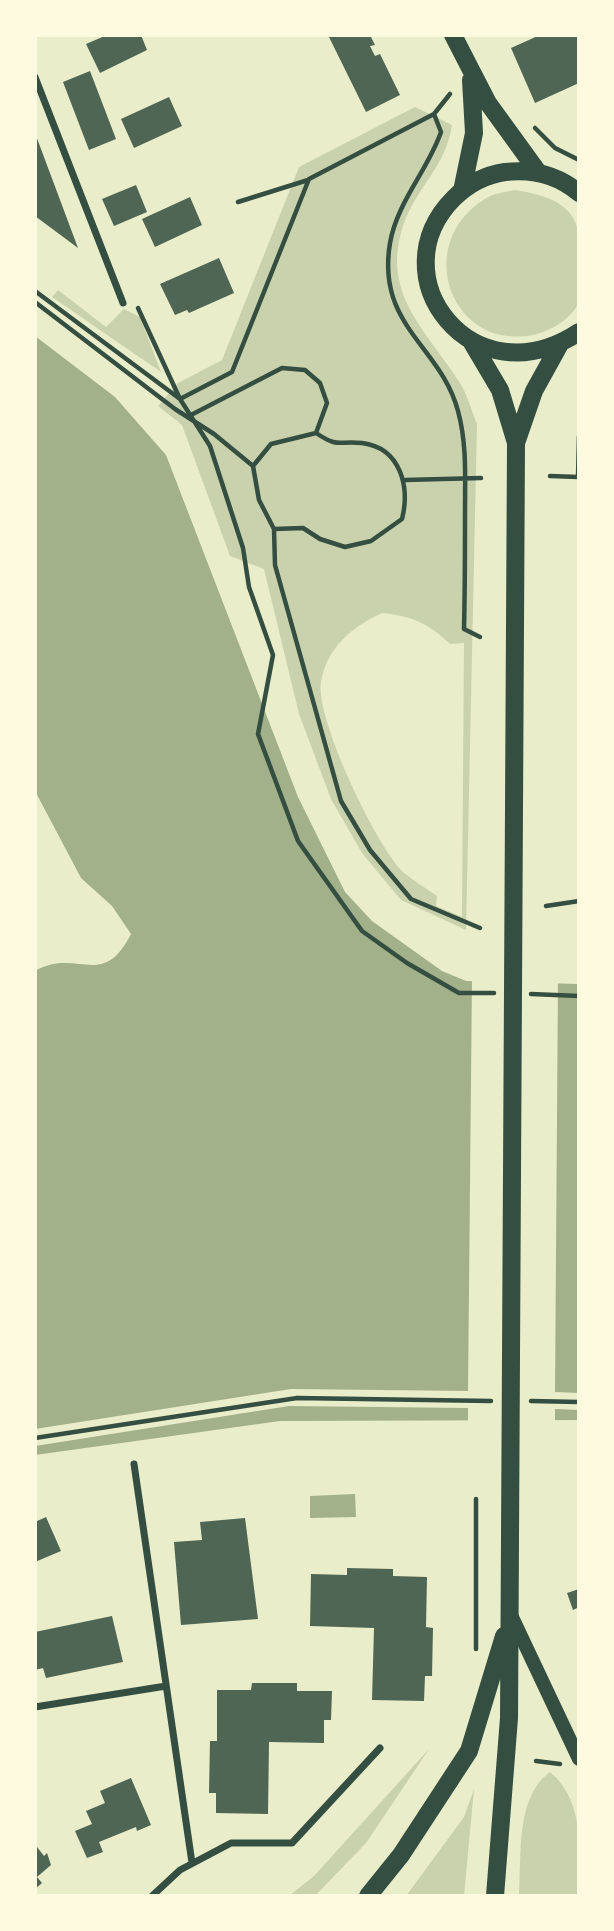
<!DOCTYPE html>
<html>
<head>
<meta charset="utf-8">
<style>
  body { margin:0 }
  #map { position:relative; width:614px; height:1931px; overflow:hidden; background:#e9edc9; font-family:"Asap Condensed",sans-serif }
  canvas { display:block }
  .frame { position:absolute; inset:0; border:37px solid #fefae0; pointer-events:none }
</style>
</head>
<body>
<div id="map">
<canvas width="614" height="1931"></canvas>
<div class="frame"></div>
</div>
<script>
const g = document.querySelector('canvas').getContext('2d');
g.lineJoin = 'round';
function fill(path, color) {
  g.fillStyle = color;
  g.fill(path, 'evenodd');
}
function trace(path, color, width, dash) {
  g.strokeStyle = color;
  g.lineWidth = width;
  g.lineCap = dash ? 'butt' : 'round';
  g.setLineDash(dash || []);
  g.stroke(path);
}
fill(new Path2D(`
  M415,107l37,18c-6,42 -36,62 -49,101 -22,67 22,103 55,154 9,13 13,29 19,44l-11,506 -65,-30 -39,-47 -31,-54 -32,-85 -35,-145 -34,-13 -48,-131 -24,-19 20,-23 44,-23 77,-193zM382,613c30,3 46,10 68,31l14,-1 -2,274 -26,-11 1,-10c-11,-8 -25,-16 -35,-25 -27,-28 -87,-153 -81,-189 6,-35 31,-55 61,-69z
  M515,190c80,12 64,48 64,113 -9,16 -25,26 -42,31 -85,21 -126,-90 -52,-135 8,-6 21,-7 30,-9z
  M58,290l48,37 18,-18 16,8 21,55 -109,-75z
  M429,1749l-63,94 -51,53h-26l25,-20z
  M550,1772c36,30 29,81 29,124h-60c3,-41 -4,-98 31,-124z
  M474,1789l-10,107h-58l58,-79z`), '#cad2ad');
fill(new Path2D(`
  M35,336l80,61 51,58 132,342 47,95 27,29 70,50 24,10 113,3v436l-299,1 -245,34v-484c43,-24 67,20 96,-37l-19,-28 -31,-28 -46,-87z
  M355,1494l1,23 -46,1v-22z`), '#a3b18a');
fill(new Path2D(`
  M472,977l86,1 -3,414 24,1v17l-24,-1v14l-87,-1v-14l-179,-2 -254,40v-17l256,-40 177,2z`), '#e9edc9');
fill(new Path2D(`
  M107,35h34l6,15 -47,23 -14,-29z
  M328,35h42l5,10 -5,1 5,10 5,-2 20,41 -34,17z
  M540,35h39v48l-44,20 -24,-55z
  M90,71l26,68 -27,11 -26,-68z
  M169,97l13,29 -48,22 -13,-29z
  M35,133l43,115 -43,-32z
  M136,185l11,27 -33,14 -12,-27z
  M190,197l12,28 -47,22 -13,-28z
  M219,258l15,35 -45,20 -2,-3 -12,5 -15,-31z
  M46,1517l15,34 -26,11v-40z
  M245,1518l13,101 -77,6 -7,-83 28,-2 -2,-18z
  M347,1568l46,1v7l34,1 -1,50 7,1 -1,48h-7l-1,25 -52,-1 2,-72 -64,-2 1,-52 36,1z
  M579,1589v18l-6,3 -6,-17z
  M112,1616l11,46 -77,16 -3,-10 -8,2v-38z
  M252,1683h45v8h35l-1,29h-7v23l-55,-1 -1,72 -52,-1v-20h-7l1,-52h7v-51h34z
  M131,1778l20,47 -14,6 -1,-4 -37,15 4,10 -16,6 -12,-27 17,-7 -6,-13 19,-8 -5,-12z
  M37,1847l7,9 3,-3 4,12 -14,12 5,6 -7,6z`), '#4f6655');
trace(new Path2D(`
  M434,114l7,18c-13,38 -44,70 -51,111 -14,83 51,103 68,168 9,33 7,66 7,101 0,39 0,78 -1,117l16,8
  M535,128l20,20 24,12
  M238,202l70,-22
  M35,291l145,108 52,-27 77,-193 125,-65 16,-20
  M35,302l140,107 39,25 39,32
  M138,308l42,91 30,47 33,102 6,39 24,68 -15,79 40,107 64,90 45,32 52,30h35
  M189,416l93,-48 23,2 15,13 7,20 -11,30
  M550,476l28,1
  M578,477l1,-41
  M405,480l76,-2
  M274,529l29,-1 17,11 25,8 26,-6 31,-22c8,-32 -1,-71 -40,-76 -24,-3 -22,6 -46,-10l-45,11 -18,22 6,34 15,29 1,36 66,236 29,49 41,49 69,29
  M546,906l33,-5
  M531,994l48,2
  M531,1401l48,1
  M35,1438l262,-40 194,3
  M476,1649v-150
  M536,1761l24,3`), '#344e41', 4.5);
trace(new Path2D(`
  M35,77l88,226
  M134,1464l58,399
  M35,1707l131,-21
  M152,1896l28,-26 51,-27h61l88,-95`), '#344e41', 7);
trace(new Path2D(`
  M511,1615l68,144`), '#344e41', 14);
trace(new Path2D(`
  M453,35l35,68 50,69
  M462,191l12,-58 -3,-53
  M579,193c-21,-18 -47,-24 -74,-21 -20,3 -37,12 -51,26 -78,78 19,204 125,134
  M471,341l29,49 16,53 -7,1275 -14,178
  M516,443l18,-52 26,-47
  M368,1896l33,-41 68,-104 35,-115`), '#344e41', 18);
</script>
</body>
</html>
